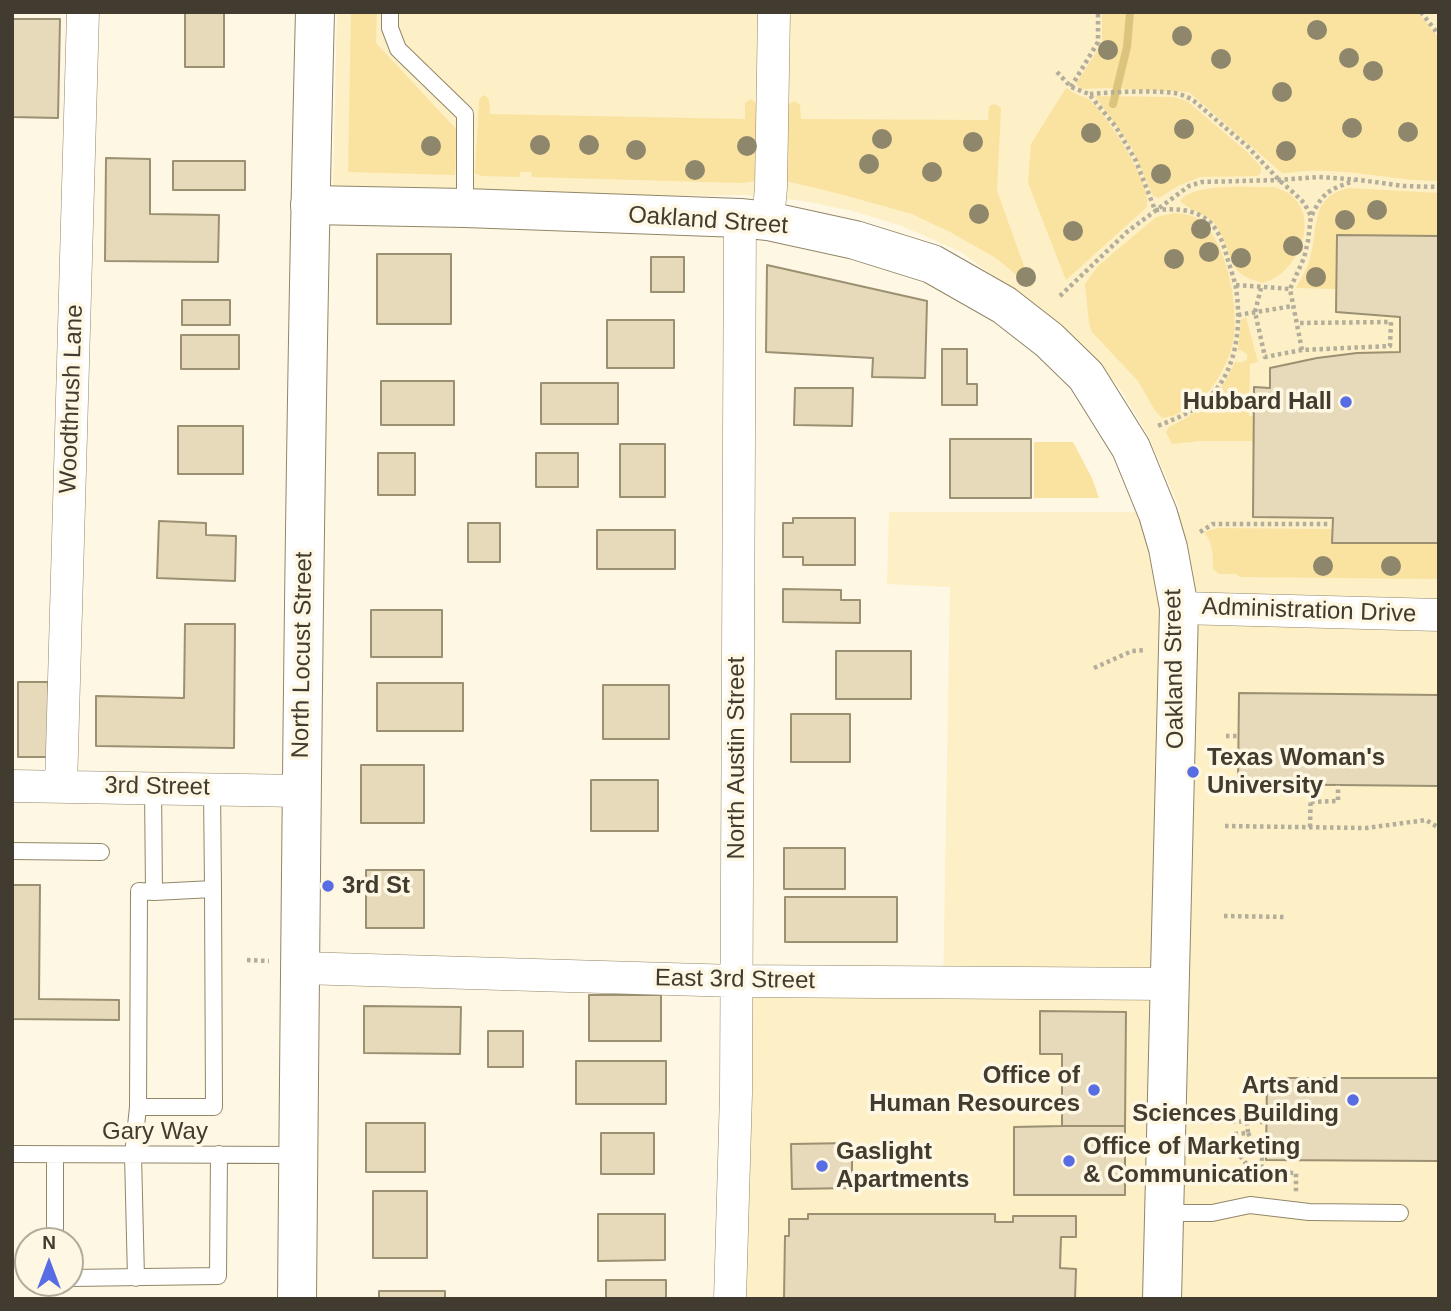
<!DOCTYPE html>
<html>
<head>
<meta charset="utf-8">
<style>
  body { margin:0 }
  #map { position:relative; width:1451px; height:1311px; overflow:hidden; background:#fef7e3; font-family:Arial,sans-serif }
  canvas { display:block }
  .frame { position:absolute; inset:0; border:14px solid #413c2f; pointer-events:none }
  .north { position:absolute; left:14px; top:1227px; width:70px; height:70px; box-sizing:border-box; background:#fef7e3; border:2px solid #b2ac9b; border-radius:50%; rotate:0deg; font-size:19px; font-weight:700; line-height:28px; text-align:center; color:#413c2f }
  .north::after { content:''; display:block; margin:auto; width:24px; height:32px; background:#586ce3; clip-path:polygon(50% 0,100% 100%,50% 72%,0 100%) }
</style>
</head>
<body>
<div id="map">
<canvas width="1451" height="1311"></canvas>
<div class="frame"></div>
<div class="north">N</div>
</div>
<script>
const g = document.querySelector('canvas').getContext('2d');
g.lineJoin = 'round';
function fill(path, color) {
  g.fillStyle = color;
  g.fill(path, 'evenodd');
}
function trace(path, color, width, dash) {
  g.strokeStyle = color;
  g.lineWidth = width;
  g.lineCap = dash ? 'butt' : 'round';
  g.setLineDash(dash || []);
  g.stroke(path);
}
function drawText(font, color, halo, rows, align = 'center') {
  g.font = font + ' Arial,sans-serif';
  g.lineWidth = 7;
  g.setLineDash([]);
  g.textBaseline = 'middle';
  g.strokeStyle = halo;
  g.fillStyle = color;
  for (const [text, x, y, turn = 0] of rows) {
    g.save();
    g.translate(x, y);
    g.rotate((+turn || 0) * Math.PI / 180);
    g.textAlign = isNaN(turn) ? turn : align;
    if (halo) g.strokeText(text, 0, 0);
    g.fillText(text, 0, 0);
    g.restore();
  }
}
fill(new Path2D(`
  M337,12h1102v1287h-694l2,-305 196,1 7,-408 -63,-3 2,-72h292l-33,-77 -27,-45 -33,-38 -76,-62 -51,-38 -59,-26 -49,-15 -49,-10 -57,-6 -94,1 -320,-7z`), '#fdefc6');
fill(new Path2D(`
  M351,12h26l-1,31 81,87 -2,45 -107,-3z
  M1102,12h316l21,27v142c-44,0 -87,-12 -130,-10 -9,0 -18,2 -27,2l-93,-81 -83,-4 -24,1 -6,-5 26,-41z
  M1066,88c4,2 6,4 10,6 5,3 10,2 15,7 17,16 62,84 56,106l-81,73 -38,-97 3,-39z
  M484,95l5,4 1,15 255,5v-16l6,-4 5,4v78l-14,2 -210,-6 -1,-5h-11v5l-39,-1 -6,-3 4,-74z
  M1095,96l78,1 14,4 59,50 15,16v6l-4,3 -57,1 -22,9 -19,12 -6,-2 -21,-48z
  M794,101l6,4 1,14 187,1 1,-13c4,-4 9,-3 12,2l-4,82 35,97 -36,-30 -46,-26 -38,-18 -72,-20 -54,-13 2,-76z
  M1274,187c43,12 36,60 9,85 -5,5 -13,8 -20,11 -29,-8 -29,-15 -39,-42 -2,-6 -5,-14 -11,-19 -9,-9 -24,-12 -33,-21 14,-19 71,-13 94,-14z
  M1349,188l90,5v43l-101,-1 -2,54 -40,-1c5,-9 11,-19 14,-30 9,-30 -1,-61 39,-70z
  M1176,213c8,1 18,2 25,8 27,22 40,94 31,126 -7,22 -17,39 -33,55l-1,-4 -3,-4h-5l-3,2 -1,7 5,4 -18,9 -11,2 -8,-9 -16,-28 -46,-49 -3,-9 -4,-39 13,-18 58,-49z
  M1246,317l12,45 -8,2 -1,52h5v25h-53l-29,3 -6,-12 3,-5 17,-9 24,-17 15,-19 10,-20h7l5,-2v-6l-6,-4 -3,1 3,-31z
  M1034,442h39l19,36 7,20h-65z
  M1218,528l115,1v14h106v36l-199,-2 -4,-3h-17l-6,-5c0,-14 0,-26 -9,-37z`), '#fae3a1');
trace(new Path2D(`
  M1113,104l14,-57 3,-35`), '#dcc47e', 8);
const building = new Path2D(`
  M185,12h39v55h-39z
  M12,19h48l-2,99 -46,-1z
  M106,158l44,1v55l69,1 -1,47 -113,-1z
  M173,161h72v29h-72z
  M1337,235l102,1v307h-107l1,-25 -80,-1 1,-130 16,1v-20l47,-10 40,-5 43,-1v-35l-64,-5z
  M377,254h74v70h-74z
  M651,257h33v35h-33z
  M767,265l160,36 -2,77 -53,-1 1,-19 -107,-6z
  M182,300h48v25h-48z
  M607,320h67v48h-67z
  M181,335h58v34h-58z
  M942,349h25v35h10v21h-35z
  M381,381h73v44h-73z
  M541,383h77v41h-77z
  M795,388h58l-1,38 -58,-1z
  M178,426h65v48h-65z
  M950,439h81v59h-81z
  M620,444h45v53h-45z
  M378,453h37v42h-37z
  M536,453h42v34h-42z
  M793,518h62v47h-52v-8h-20v-34h10z
  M159,521l47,2v12l30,1 -1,45 -78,-3z
  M468,523h32v39h-32z
  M597,530h78v39h-78z
  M783,589l58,1v10h19v23l-77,-1z
  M371,610h71v47h-71z
  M185,624h50l-1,124 -138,-2v-50l88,2z
  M836,651h75v48h-75z
  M18,682h30v75h-30z
  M377,683h86v48h-86z
  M603,685h66v54h-66z
  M1239,693l200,2v91l-201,-2z
  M791,714h59v48h-59z
  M361,765h63v58h-63z
  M591,780h67v51h-67z
  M784,848h61v41h-61z
  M366,870h58v58h-58z
  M12,885h28l-1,114 80,1v20l-107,-1z
  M785,897h112v45h-112z
  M589,995h72v46h-72z
  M364,1006l97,1 -1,47 -96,-1z
  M1040,1011l86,1 -1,114h-63v-72h-22z
  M488,1031h35v36h-35z
  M576,1061h90v43h-90z
  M1267,1078h172v83l-173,-1z
  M366,1123h59v49h-59z
  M1062,1126h63v69h-111v-68z
  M601,1133h53v41h-53z
  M852,1143v45l-60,1 -1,-45z
  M373,1191h54v67h-54z
  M598,1214h67v46l-67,1z
  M808,1214h187v8h18v-6h63v21h-15l-1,31 16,1 -1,30h-291l1,-63h4v-17h19z
  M606,1280h60v19h-60z
  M379,1291h66v8h-66z`);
fill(building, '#e6daba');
trace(building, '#9b9071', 2);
const service = new Path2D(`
  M390,12v16l8,21 67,65v94
  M153,787l1,105 59,-3 1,218h-76l1,-216 15,1
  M212,788l1,101
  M12,851l89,1
  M12,1154l287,1
  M55,1155v86
  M1164,1213h48l38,-8 59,7 91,1
  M70,1278l148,-2 1,-122
  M136,1278l-3,-123 5,-48`);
const minor = new Path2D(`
  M768,221l3,-34 3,-175
  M1179,608l260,7
  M12,786l289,5
  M61,786l22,-774
  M301,968l435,13 434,3
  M730,1299l6,-206 4,-875`);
const tertiary = new Path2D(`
  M310,205l155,3 275,10 28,3 87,19 77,24 72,41 45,35 37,36 45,72 27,66 10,34 11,60 -17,691`);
const secondary = new Path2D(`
  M297,1299c4,-429 7,-858 18,-1287`);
trace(service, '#918668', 18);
trace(minor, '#918668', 33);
trace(tertiary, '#918668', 40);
trace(secondary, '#918668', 40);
trace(new Path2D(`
  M1421,12l18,23
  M1057,72l14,15 18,7 27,33 20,34 19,49c17,-1 33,-2 48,7 14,8 20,25 24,40 3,10 7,21 9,31 5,33 2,72 -18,99 -16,22 -38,30 -63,40
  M1071,87l27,-45v-30
  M1090,94c24,-2 60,-4 84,-1 7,1 14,4 20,8l54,46 31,33 16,14 9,9 7,13 -3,25 -4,17 -14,31 12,61
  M1312,215c11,-23 18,-26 42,-34
  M1236,285l54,4
  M1261,288l-6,24 10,45 37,-7 88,-4 1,-24 -94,1
  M1060,296l68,-65 61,-45 13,-4 77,-2 39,-3 42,3 43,6 36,1
  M1238,315l55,-9
  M1200,532l13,-8h115
  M1094,668l38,-17 14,-1
  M1226,736h12
  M1311,802l27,-1v-16
  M1225,826l141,2 60,-8 13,8
  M1310,827l1,-42
  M1224,916l63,1
  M247,960l22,1
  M1197,1121l69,1
  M1247,1122l1,11 -15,1 8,23 14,18 6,1v-4l35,1v19
  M1248,1133l14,25 -1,14`), '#b3ad9b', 4.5, [3.5, 3.5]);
trace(service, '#fff', 16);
trace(minor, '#fff', 32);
trace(tertiary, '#fff', 38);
trace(secondary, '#fff', 38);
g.fillStyle = '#8f876c';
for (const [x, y] of [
  [1317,30],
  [1182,36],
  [1108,50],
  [1349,58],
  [1221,59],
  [1373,71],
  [1282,92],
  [1352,128],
  [1184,129],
  [1408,132],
  [1091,133],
  [882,139],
  [973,142],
  [540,145],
  [589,145],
  [431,146],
  [747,146],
  [636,150],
  [1286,151],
  [869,164],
  [695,170],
  [932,172],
  [1161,174],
  [1377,210],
  [979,214],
  [1345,220],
  [1201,229],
  [1073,231],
  [1293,246],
  [1209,252],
  [1241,258],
  [1174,259],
  [1026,277],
  [1316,277],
  [1323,566],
  [1391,566]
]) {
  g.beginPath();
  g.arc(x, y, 10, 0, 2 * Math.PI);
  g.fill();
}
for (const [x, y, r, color] of [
  [1346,402,7,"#586ce3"],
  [1193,772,7,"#586ce3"],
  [328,886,7,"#586ce3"],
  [1094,1090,7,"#586ce3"],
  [1353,1100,7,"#586ce3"],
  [1069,1161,7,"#586ce3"],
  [822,1166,7,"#586ce3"]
]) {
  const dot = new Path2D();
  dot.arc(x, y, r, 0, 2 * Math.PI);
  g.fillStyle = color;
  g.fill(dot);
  trace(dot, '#fef7e3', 2.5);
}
drawText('24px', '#413c2f', '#fef7e3', [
  ["Oakland Street",708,221,4],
  ["Woodthrush Lane",72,399,-88],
  ["Administration Drive",1309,611,2],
  ["North Locust Street",303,655,-89],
  ["Oakland Street",1175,669,-91],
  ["North Austin Street",737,758,-90],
  ["3rd Street",157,787,1],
  ["East 3rd Street",735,980,1],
  ["Gary Way",155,1132]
]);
drawText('bold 24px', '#413c2f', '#fef7e3', [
  ["Hubbard Hall",1332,402,"right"],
  ["Texas Woman's",1207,758],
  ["University",1207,786],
  ["3rd St",342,886],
  ["Office of",1080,1076,"right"],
  ["Human Resources",1080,1104,"right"],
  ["Arts and",1339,1086,"right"],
  ["Sciences Building",1339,1114,"right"],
  ["Office of Marketing",1083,1147],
  ["& Communication",1083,1175],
  ["Gaslight",836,1152],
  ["Apartments",836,1180]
], 'left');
</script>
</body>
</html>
